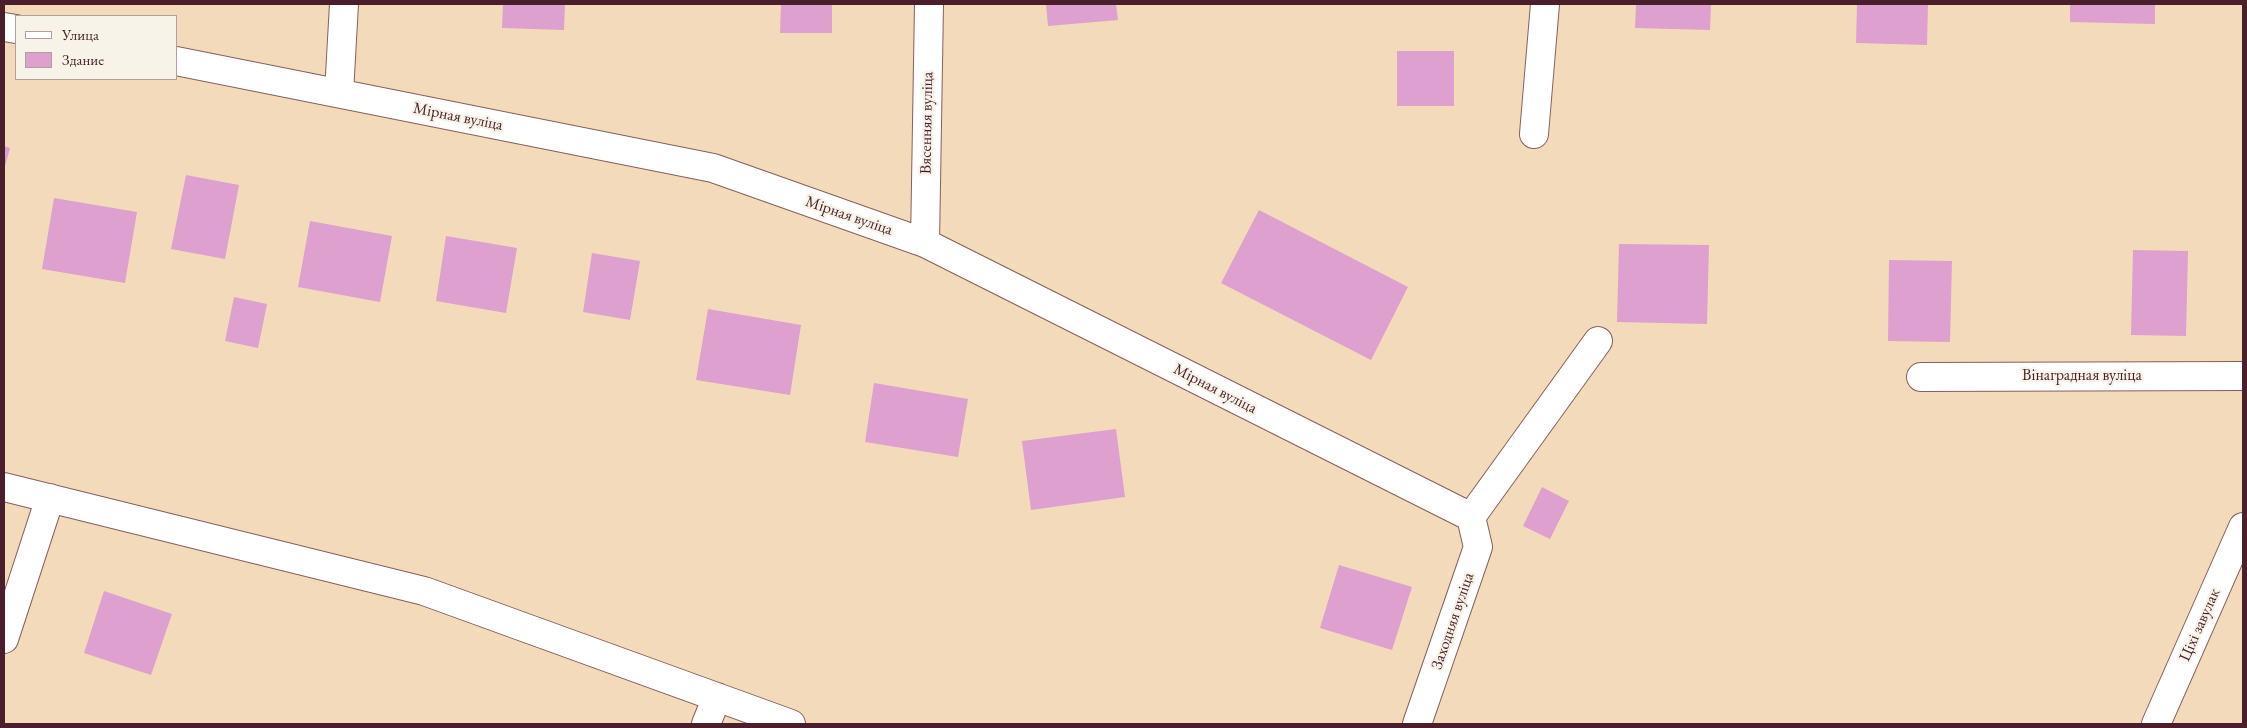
<!DOCTYPE html>
<html>
<head>
<meta charset="utf-8">
<style>
  body { margin:0 }
  #map { position:relative; width:2247px; height:728px; overflow:hidden; background:#f3daba; font-family:"EB Garamond",serif }
  canvas { display:block }
  .frame { position:absolute; inset:0; border:5px solid #4a1f2b; pointer-events:none }
  .legend { position:absolute; left:15px; top:15px; width:162px; height:65px; box-sizing:border-box; background:#f7f3e8; border:1px solid #b29e9c; margin:0; padding:6px 9px; list-style:none; font-size:15px; color:#4a1f2b }
  .legend li { display:flex; align-items:center; gap:10px; height:25px }
  .legend b { width:25px; border:1px solid #b29e9c }
</style>
</head>
<body>
<div id="map">
<canvas width="2247" height="728"></canvas>
<div class="frame"></div>
<ul class="legend">
<li><b style="height:6px;background:#fff"></b>Улица</li>
<li><b style="height:14px;background:#dea0cf"></b>Здание</li>
</ul>
</div>
<script>
const g = document.querySelector('canvas').getContext('2d');
g.lineJoin = 'round';
function fill(path, color) {
  g.fillStyle = color;
  g.fill(path, 'evenodd');
}
function trace(path, color, width, dash) {
  g.strokeStyle = color;
  g.lineWidth = width;
  g.lineCap = dash ? 'butt' : 'round';
  g.setLineDash(dash || []);
  g.stroke(path);
}
function drawText(font, color, halo, rows, align = 'center') {
  g.font = font + ' "EB Garamond",serif';
  g.lineWidth = 4.5;
  g.setLineDash([]);
  g.textBaseline = 'middle';
  g.strokeStyle = halo;
  g.fillStyle = color;
  for (const [text, x, y, turn = 0] of rows) {
    g.save();
    g.translate(x, y);
    g.rotate((+turn || 0) * Math.PI / 180);
    g.textAlign = isNaN(turn) ? turn : align;
    if (halo) g.strokeText(text, 0, 0);
    g.fillText(text, 0, 0);
    g.restore();
  }
}
fill(new Path2D(`
  M503,4h62l-1,26 -62,-2z
  M781,4h51v29h-52z
  M1046,4h70l2,16 -70,6z
  M1636,4h75l-1,26 -75,-2z
  M1857,4h71l-1,41 -71,-2z
  M2070,4h85v20l-85,-2z
  M1397,51h57v55h-57z
  M4,146l6,2 -6,22z
  M186,175l53,10 -14,74 -54,-10z
  M54,198l83,14 -12,71 -83,-14z
  M1259,210l149,77 -37,73 -150,-77z
  M310,221l82,15 -12,66 -82,-15z
  M446,236l71,12 -11,65 -70,-12z
  M1619,244l90,1 -2,79 -90,-2z
  M2133,250l55,1 -2,85 -55,-1z
  M592,253l48,8 -10,59 -47,-8z
  M1889,260l63,1 -2,81 -62,-1z
  M234,297l33,7 -9,44 -33,-7z
  M708,309l93,16 -11,70 -94,-15z
  M874,383l94,16 -10,58 -93,-15z
  M1116,429l9,68 -94,13 -9,-69z
  M1542,487l27,14 -19,38 -27,-13z
  M1339,565l73,22 -20,63 -72,-22z
  M104,591l68,23 -21,61 -67,-22z`), '#dea0cf');
const minor = new Path2D(`
  M4,27l12,2
  M176,61l537,107 212,75 546,274
  M339,93l5,-89
  M1534,134l11,-130
  M925,243l4,-239
  M1921,377l322,-1
  M4,487l420,104 367,133
  M1471,517l127,-176
  M4,639l46,-141
  M706,724l11,-27
  M1417,724l61,-177 -7,-30
  M2156,724l87,-197`);
trace(minor, '#85605d', 30);
trace(minor, '#fff', 28);
drawText('16px', '#4a1f2b', '#f7f3e8', [
  ["Мірная вуліца",458,117,11],
  ["Вясенняя вуліца",927,123,-89],
  ["Мірная вуліца",849,216,19],
  ["Вінаградная вуліца",2082,376],
  ["Мірная вуліца",1215,389,27],
  ["Заходняя вуліца",1453,621,-71],
  ["Ціхі завулак",2200,625,-66]
]);
</script>
</body>
</html>
